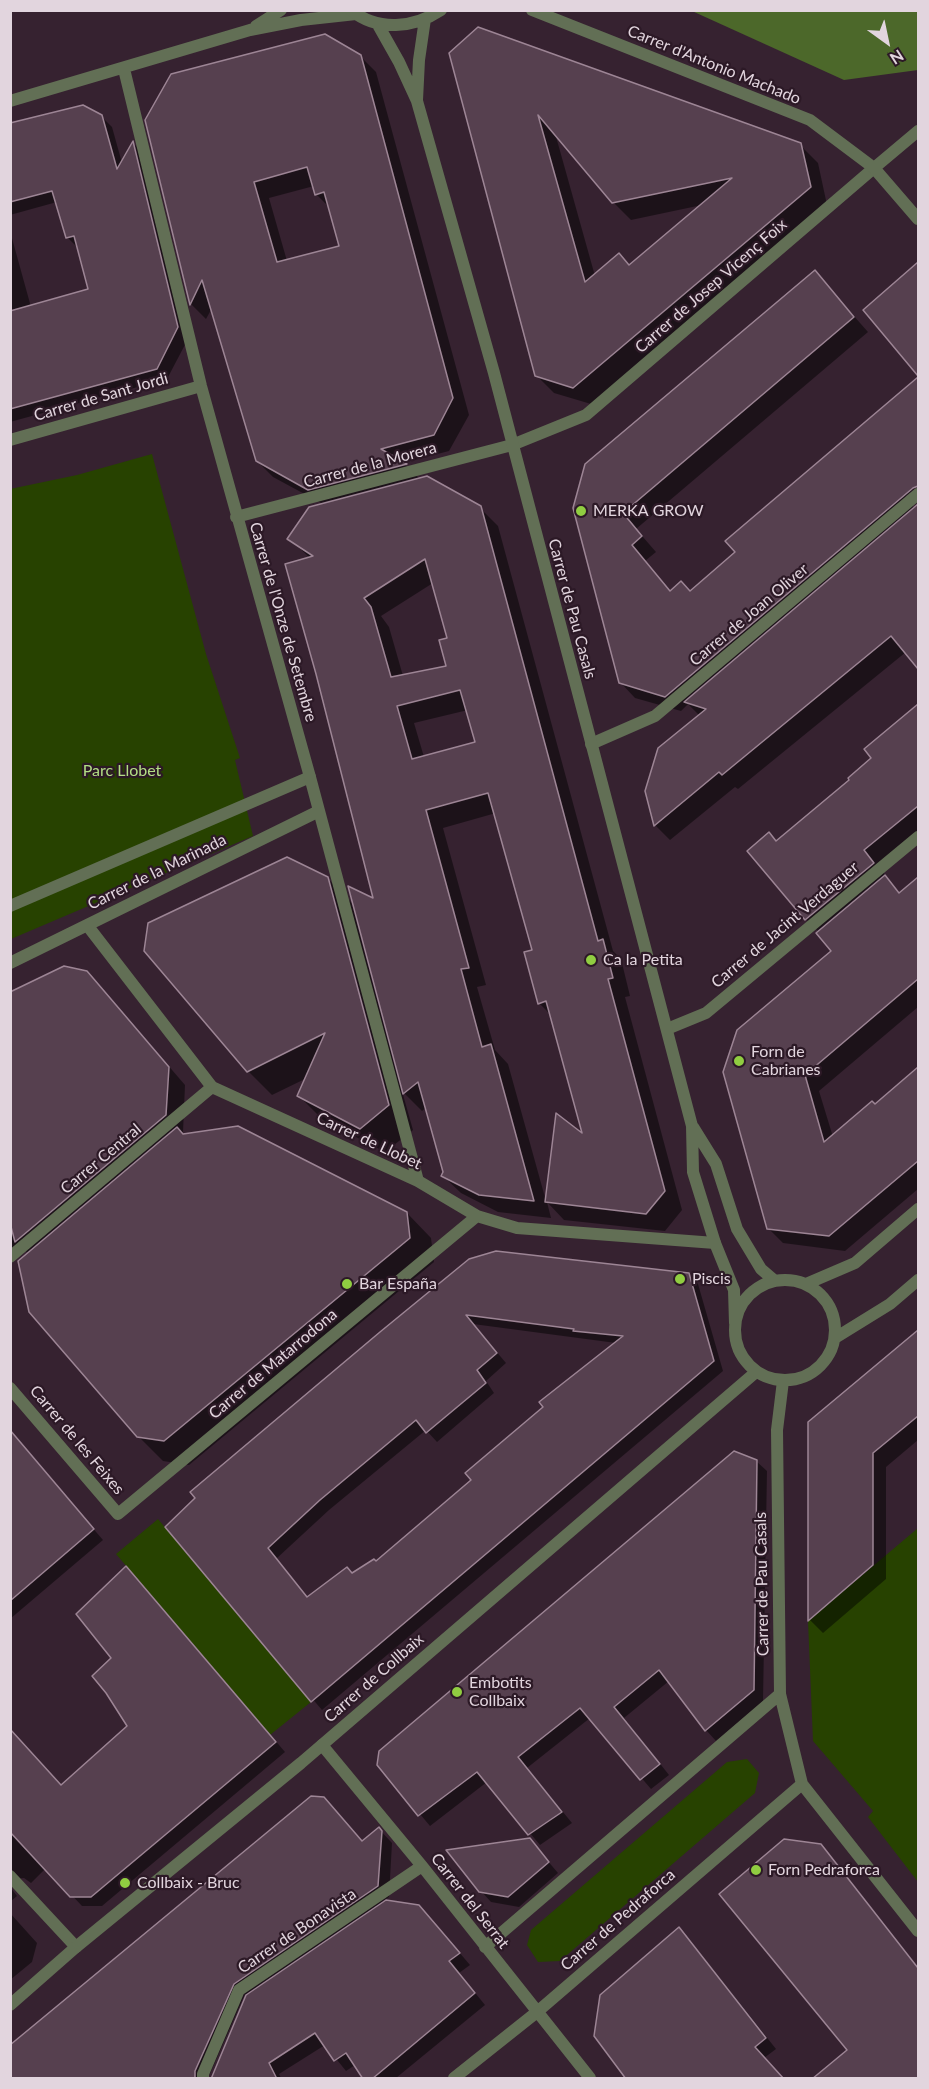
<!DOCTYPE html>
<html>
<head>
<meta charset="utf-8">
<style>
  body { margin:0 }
  #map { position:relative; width:929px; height:2089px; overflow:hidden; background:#362230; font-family:Lato,sans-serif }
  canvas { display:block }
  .frame { position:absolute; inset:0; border:12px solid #e2d5de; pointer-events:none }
  .north { position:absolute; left:857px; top:12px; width:60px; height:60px; -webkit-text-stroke:4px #2c1926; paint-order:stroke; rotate:147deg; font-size:16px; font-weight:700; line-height:24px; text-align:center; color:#e2d5de }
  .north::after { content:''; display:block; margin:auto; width:21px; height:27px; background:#e2d5de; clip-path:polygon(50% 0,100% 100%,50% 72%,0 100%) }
</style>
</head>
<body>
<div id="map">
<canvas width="929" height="2089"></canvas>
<div class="frame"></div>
<div class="north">N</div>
</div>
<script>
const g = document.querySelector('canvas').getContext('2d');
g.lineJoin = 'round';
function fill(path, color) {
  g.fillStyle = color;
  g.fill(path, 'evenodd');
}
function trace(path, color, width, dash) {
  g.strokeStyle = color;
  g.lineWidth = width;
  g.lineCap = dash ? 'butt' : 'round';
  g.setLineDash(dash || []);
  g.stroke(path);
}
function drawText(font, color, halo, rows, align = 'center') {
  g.font = font + ' Lato,sans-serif';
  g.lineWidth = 4.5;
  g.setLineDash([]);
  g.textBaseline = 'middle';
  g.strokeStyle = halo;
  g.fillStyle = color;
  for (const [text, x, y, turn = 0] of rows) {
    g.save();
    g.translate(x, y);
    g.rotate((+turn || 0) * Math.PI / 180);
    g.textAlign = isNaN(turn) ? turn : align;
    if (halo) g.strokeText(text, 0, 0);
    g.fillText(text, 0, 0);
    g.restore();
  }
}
fill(new Path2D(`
  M152,454l54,200 34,104 -5,2 18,76 -242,103 -1,-450 67,-14z
  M158,1519l153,183 -41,33 -154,-181z
  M918,1528v354l-50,-65 5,-6 -60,-70 -5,-120z
  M747,1759l12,14 -4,20 -195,168 -22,1 -11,-17 4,-15 196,-168z`), '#274200');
fill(new Path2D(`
  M692,11h226v59l-74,10z`), '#4c682a');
fill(new Path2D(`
  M450,53l350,92 18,18 9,42 -236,199 -37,-11 -18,-18zM555,133l58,69 18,18 71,-15 -72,61 -35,10z
  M360,56l16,16 93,343 -20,36 -46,12 17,16 60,29 18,18 115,425 8,8 9,37 -5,1 57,213 -17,21 -101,-11 -17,-18 4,16 -53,-6 -37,-19 -18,-17 2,-4 -18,-65 -5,4 -20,-20 11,39 -28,22 -62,-32 -24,-24 8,-18 -35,17 -24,-24 79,-193 27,27 22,-4 -66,-343 -21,-20 34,-34 -50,-27 -16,-16 -45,-153 -6,11 -15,-15 -45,-184zM314,186l2,8 13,13 12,40 -54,14 -18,-63zM433,583l15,56v28l-45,9 -14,-49 -8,-11zM468,710l9,33 -53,14 -10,-34zM496,813l38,139 5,51 13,13 33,121 -39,64 -38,-137 -13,-14 -18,-63 9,-2 -43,-157z
  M101,116l11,11 10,36 11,-20 10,10 45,186 -21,40 -157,43v-191l21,76 59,-17 -12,-42 -11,-11 -10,-35 -47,13v-90z
  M916,267l2,3v104l-53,-64z
  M815,272l53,60 -232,197 20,23 -11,9 26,31h19l47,-40 174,-166 7,8v92l-12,10 12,18v153l-12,-15 -168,137 -3,-2 -65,53 -14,-14 -10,-35 54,-75 -12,-12 -7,7 -46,-13 -15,-16 -46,-174z
  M918,706v128l-40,32 10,12 -1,2 14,14 17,-15v128l-99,84 14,46 42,-32 43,-36v120l-73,62 -62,-8 -15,-15 65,-277 -14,-19 -13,-13 -29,-77 74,-62 22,-22 -7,-8z
  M86,972l17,18 82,95 -2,47 -2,1 226,80 24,25 3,24 -245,203 -26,-4 -25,-25 -109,-182 -9,-8 -10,7v-260z
  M469,1260l219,14 10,10 25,87 -401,339 -155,-182zM473,1324l143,19 -143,138 -97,82 -68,35 -32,-39 53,-49 97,-80 11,12 57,-49 -8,-12 20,-18z
  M918,1332v108l-32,27v112l-63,54 -13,-13 -1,-197z
  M10,1432l93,108 -93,79z
  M756,1461l11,10 -4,230 -47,40 -10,-11 -37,-49 -45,37 45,57 -18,14 -61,-71 -63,50 45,55 -32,22 -53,-63 -57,44 -51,-61z
  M136,1577l149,175 -183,154h-20l-36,-38 -15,15 -7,-5 -9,1 -4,9 6,8 -7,6v-172l52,56 67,-60 -16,-68z
  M379,1829l13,14 -3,54 -6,4 35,5 12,12 40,47 -11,8 26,32 -89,73h-32l-9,-13 -9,6 -21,-26 -46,29 2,4h-68l35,-83 -3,-1 -37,84h-198l353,-236z
  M529,1839l29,34 -39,34 -28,-5 -10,-11z
  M820,1845l11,11 87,111v111h-103l34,-28z
  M10,1913l27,30 -5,19 -22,18z
  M679,1929l10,10 87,110 -12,9 -136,20z`), '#0007');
const building = new Path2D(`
  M478,27l323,116 10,44 -238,201 -38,-12 -86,-323zM538,115l74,88 120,-25 -103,87 -10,-12 -34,29z
  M325,34l36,21 92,343 -19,37 -53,14 26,15 -99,26 -52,-29 -54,-181 -12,25 -45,-185 26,-46zM307,167l8,28 9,-3 15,54 -62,16 -23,-80z
  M83,105l19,10 15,54 16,-28 45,186 -21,42 -147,40v-98l78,-22 -14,-53 -8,2 -14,-47 -42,11v-79z
  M918,262v114l-55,-66z
  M815,270l39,47 -231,196 19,23 -10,9 38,46 11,-10 9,10 45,-39 -10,-11 193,-164v109l-5,2 -248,209 -46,-14 -46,-175 12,-44z
  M427,476l54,30 117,435 5,-2 10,39 -5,1 57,212 -19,23 -101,-12 11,-89 26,20 -36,-132 -8,3 -14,-52 8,-2 -44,-157 -62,17 43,158 -8,1 21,78 9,-3 43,157 -55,-6 -38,-19 2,-4 -25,-90 -15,12 -55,-208 25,12 -57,-224 -31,-110 28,-8 -26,-17 22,-32zM425,559l22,79 -8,2 7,26 -55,11 -20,-70 -7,-9zM460,690l15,52 -63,17 -15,-53z
  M918,504v165l-27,-33 -169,139 -3,-3 -65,54 -9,-35 13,-43 48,-39 -22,-7z
  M918,704v102l-54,44 10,13 -69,57 -58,-69 22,-19 7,9 73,-61 -1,-2 23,-20 -7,-9z
  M287,857l41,20 61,228 -29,24 -63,-33 28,-63 -78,39 -103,-121 4,-28z
  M885,875l14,18 19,-16v102l-113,96 19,67 48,-41 3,3 43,-37v94l-89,75 -62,-7 -44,-157 14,-42 94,-79 -15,-18z
  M64,966l23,5 82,96 -3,48 -151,127 -5,-19v-231z
  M238,1126l169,86 3,26 -246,203 -27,-4 -108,-125 -11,-51 159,-134 6,7z
  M496,1251l193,22 25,88 -403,341 -146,-175 30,-29 -5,-6 190,-160 89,-73zM466,1315l108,14 -1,2 50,5 -84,66 4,5 -78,66 6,7 -95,81 -2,-2 -22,14 -5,-6 -40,30 -39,-49 52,-48 96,-80 10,13 60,-50 -9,-13 20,-17z
  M918,1330v86l-45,37v112l-65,56v-199z
  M10,1430l84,99 -84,72z
  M734,1451l23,9 -3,230 -49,41 -46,-61 -45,37 46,57 -20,16 -60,-72 -62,49 44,55 -34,23 -51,-63 -59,44 -41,-51 2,-14z
  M126,1566l150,176 -185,155h-21l-60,-65v-103l51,56 66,-59 -21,-33 -14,-17 19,-18 -35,-44z
  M311,1796l13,1 38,44 17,-14 3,4 -4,55 -144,98 -39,87v8h-185v-34z
  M530,1838l19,24 -41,35 -29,-5 -33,-42z
  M784,1839l37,5 97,124v111h-106l35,-29 -128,-156z
  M386,1900l33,5 41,48 -11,8 26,32 -103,86h-9l-17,-26 -12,8 -19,-28 -46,30 8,16h-66l35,-84z
  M679,1927l87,111 -11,9 29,32h-158l-32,-43 6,-41z`);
fill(building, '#56404f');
trace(building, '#9d8595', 1.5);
trace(new Path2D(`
  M10,906l300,-129`), '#626f55', 12);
trace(new Path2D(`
  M256,26l25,-16
  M124,69l77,317 109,391 108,404
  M10,101l240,-71 51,-10 55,-6
  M10,440l191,-54
  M236,517l276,-72 74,-30 288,-247
  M591,744l64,-28 263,-222
  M87,925l125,162 206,94 59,35 40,12 198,15
  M10,963l309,-152
  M667,1029l39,-16 212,-176
  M10,1257l202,-170
  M783,1381l-6,49 3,264 22,90 116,147
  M10,1388l108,126 359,-298
  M322,1745l100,121 168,212
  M10,1876l66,71
  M485,1947l295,-253
  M203,2078v-4l36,-84 183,-124
  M454,2078l83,-66 265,-228`), '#626f55', 12);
trace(new Path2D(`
  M351,10c27,22 63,18 90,0
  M532,10l278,110 64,48 44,51
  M377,23l22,39 18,39 77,272 198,753 1,46 22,71 19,47 1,33
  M417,100l2,-40 6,-41
  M874,168l44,-37
  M693,1127l23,37 21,65 24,40 14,12
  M735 1330a50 50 0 1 1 100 0a50 50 0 1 1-100 0Z
  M806,1284l49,-21 63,-54
  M835,1338l55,-34 28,-24
  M10,2005l66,-58 225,-184 455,-391`), '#626f55', 12);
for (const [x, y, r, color] of [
  [581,511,6,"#90cd41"],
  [591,960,6,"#90cd41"],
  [739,1061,6,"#90cd41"],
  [680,1279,6,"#90cd41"],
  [347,1284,6,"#90cd41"],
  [457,1692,6,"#90cd41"],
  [756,1870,6,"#90cd41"],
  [125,1883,6,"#90cd41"]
]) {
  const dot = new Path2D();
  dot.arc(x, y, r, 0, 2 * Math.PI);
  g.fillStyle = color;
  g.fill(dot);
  trace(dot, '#2c1926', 2);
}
drawText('16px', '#e2d5de', '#2c1926', [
  ["Carrer d'Antonio Machado",714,65,22],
  ["Carrer de Josep Vicenç Foix",711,286,-41],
  ["Carrer de Sant Jordi",101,397,-16],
  ["Carrer de la Morera",370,465,-15],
  ["Carrer de Pau Casals",572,609,75],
  ["Carrer de Joan Oliver",749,615,-40],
  ["Carrer de l'Onze de Setembre",283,622,74],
  ["Carrer de la Marinada",157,872,-26],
  ["Carrer de Jacint Verdaguer",785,925,-40],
  ["Carrer de Llobet",369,1141,25],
  ["Carrer Central",101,1159,-40],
  ["Carrer de Matarrodona",273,1364,-40],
  ["Carrer de les Feixes",77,1440,50],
  ["Carrer de Pau Casals",762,1584,-91],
  ["Carrer de Collbaix",374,1678,-41],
  ["Carrer del Serrat",470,1901,52],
  ["Carrer de Pedraforca",618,1920,-41],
  ["Carrer de Bonavista",297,1931,-34]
]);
drawText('16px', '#e2d5de', '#2c1926', [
  ["MERKA GROW",593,511],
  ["Ca la Petita",603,960],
  ["Forn de",751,1052],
  ["Cabrianes",751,1070],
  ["Piscis",692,1279],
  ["Bar España",359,1284],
  ["Embotits",469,1683],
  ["Collbaix",469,1701],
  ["Forn Pedraforca",768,1870],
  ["Collbaix - Bruc",137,1883]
], 'left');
drawText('16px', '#b2de84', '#2c1926', [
  ["Parc Llobet",122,771]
]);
</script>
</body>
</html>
